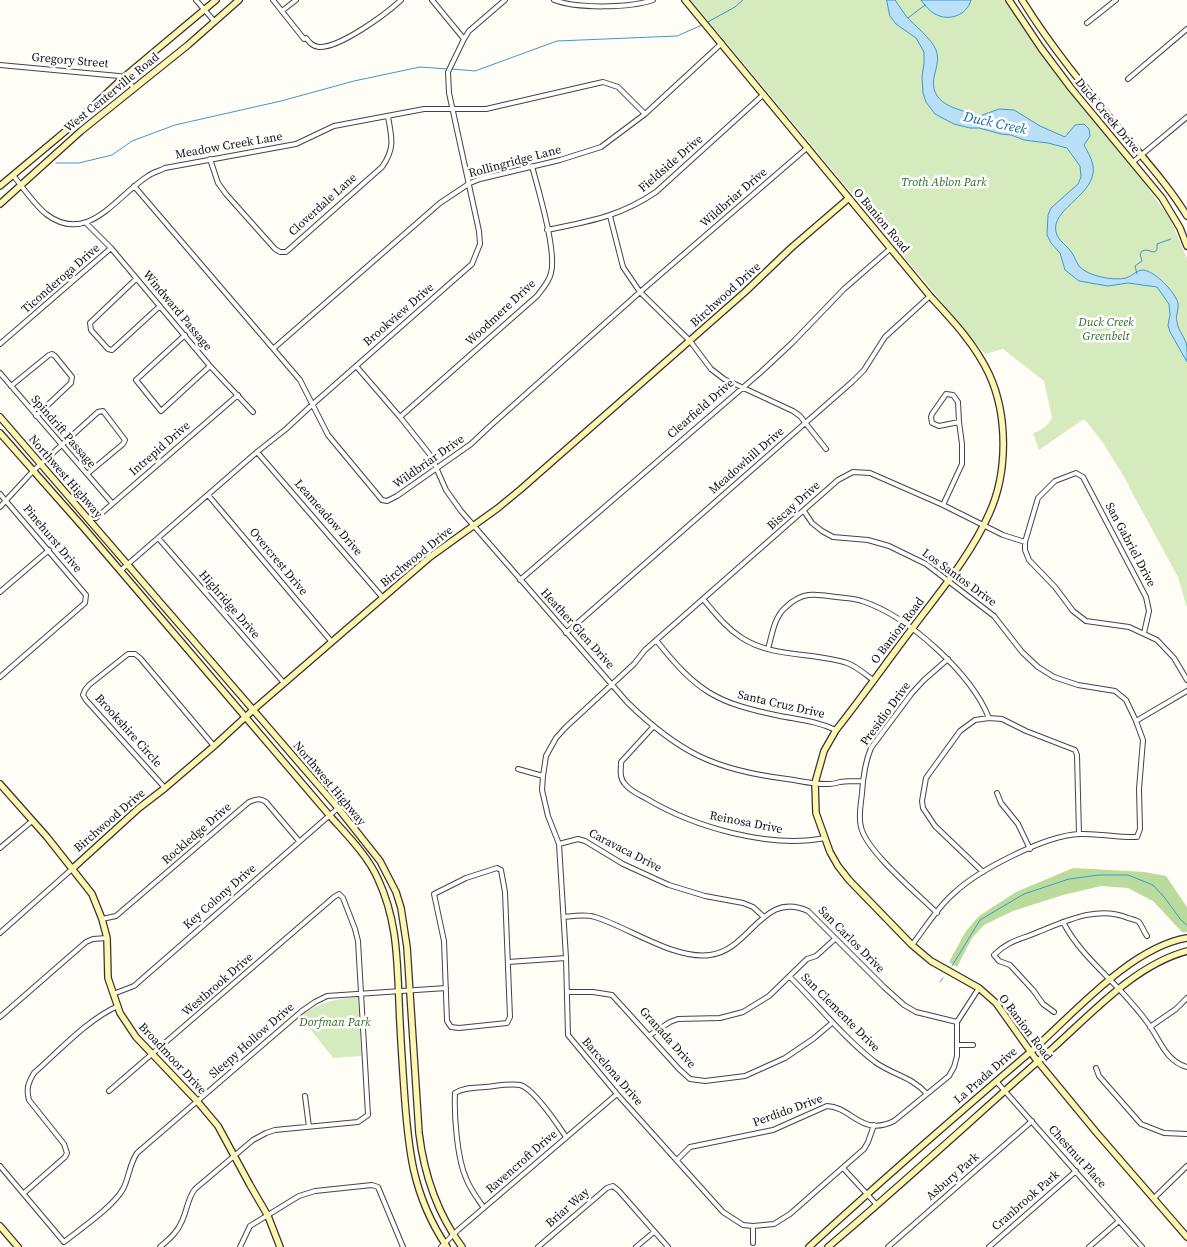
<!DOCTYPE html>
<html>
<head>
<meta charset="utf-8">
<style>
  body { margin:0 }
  canvas { display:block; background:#fffdf5 }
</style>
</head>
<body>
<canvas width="1187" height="1247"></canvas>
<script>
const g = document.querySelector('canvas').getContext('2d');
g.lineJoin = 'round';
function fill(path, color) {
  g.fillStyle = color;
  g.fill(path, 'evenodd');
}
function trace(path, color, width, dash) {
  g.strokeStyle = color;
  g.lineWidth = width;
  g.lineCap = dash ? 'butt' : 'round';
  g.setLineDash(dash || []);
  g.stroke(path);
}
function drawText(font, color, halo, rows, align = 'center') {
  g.font = font + ' "Source Serif 4",serif';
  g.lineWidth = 5;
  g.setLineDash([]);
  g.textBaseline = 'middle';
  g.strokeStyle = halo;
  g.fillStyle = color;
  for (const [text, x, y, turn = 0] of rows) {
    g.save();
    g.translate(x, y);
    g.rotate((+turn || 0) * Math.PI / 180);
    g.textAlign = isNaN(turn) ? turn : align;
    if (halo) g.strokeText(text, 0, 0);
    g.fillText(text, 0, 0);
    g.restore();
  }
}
fill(new Path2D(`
  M691,0h314l34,51 47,61 55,66 29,41 17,39v350l-9,-31 -50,-92h1l-26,-42 -16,-21 -3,-3 -45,31 -6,-17c8,-2 15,-7 19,-15l-8,-37 -41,-32 -18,5z
  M358,997l3,59 -28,2 -33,-42c23,-15 31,-16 58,-19z`), '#d5ebbd');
fill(new Path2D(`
  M1073,868l72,4 21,4 21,31v25h-5l-29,-31 -25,-13 -27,-2 -38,9 -50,16 -29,14 -12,13 -15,29 -8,-5 17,-31 13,-15 37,-24z`), '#b9dc9c');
const water = new Path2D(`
  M887,0h8c4,5 7,11 11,16 8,9 26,23 30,34 3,8 1,15 -1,23 -9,32 23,36 45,43l19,-7 15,1 26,16 25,11 10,-12 9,-1 5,5 1,7 -6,9c4,7 11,19 9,28 -3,24 -42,37 -37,59 2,9 12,14 16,21 3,4 4,9 7,13 8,10 34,15 47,12 6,-2 11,-8 17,-8 12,1 32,22 35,33 1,7 -3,13 -1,19 1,9 9,16 10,25 0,5 0,10 0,15l-17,-30 -2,-7 2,-10 -1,-11 -12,-17 -29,-4 -20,3 -29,-5 -14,-11 -5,-17 -9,-10 -4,-8 1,-20 3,-7 27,-24 3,-7 -1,-11 -13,-18 -19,-5 -24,-3 -13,-5 -10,-1 -22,-6h-9l-16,-4 -19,-10 -9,-12 -3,-9 -1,-16 2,-14v-11l-8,-14 -20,-14 -6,-8z
  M921,0h50c-4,15 -22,22 -36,14 -6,-3 -10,-9 -14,-14z`);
fill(water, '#b9e0f7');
trace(water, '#3f96cf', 1);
trace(new Path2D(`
  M908,18l17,-13
  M706,23l29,-16 8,-7
  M452,69l23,2 82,-30 120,-5 25,-11
  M56,163h23l33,-8 20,-14 43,-16 106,-24 73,-20 66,-14 28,2
  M1137,274l-2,-8 7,-5 -2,-7 2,-3 4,-1 8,2 3,-2v-6l14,-5
  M952,966l28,-46 44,-26 45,-15 30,-4h29l25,10 12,13 16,22 6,5
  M940,982l3,-4`), '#3f96cf', 1);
const street = new Path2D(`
  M196,0l19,22
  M273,0l31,39 2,-1c4,5 6,8 13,9 21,1 67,-33 82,-47
  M432,0l32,39
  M554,0c23,9 76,8 99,0
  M282,11l14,-11
  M1087,23l29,-23
  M0,65l119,11 5,1 10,11
  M1128,79l59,-50
  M210,159l8,24 8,11 49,55 5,3h6l96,-85c13,-18 10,-29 6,-50
  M1133,162l54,-45
  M13,175c10,13 21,29 33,39 42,32 70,-18 102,-38 5,-4 12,-5 17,-8l131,-24 38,-18 90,-17h62l117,-27 15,5 27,27
  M134,186l166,194 28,55 54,65 5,1 10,-5 74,-52 18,-17 151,-135 168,-145
  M610,216l13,51 17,25 50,49 21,28 13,10 69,32 7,5 26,33
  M86,223l25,25 99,118 43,46
  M547,230c43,-9 72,-13 109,-38l108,-98
  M136,279l-46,44 1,7 17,19 4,1 48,-44
  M185,335l-49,45 25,31 49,-45
  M0,344l111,-96
  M274,348l166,-145 30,-20 10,-4 80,-19 41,-13 44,-33 77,-71
  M356,366l44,51 31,39 15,34 15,21 166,191c52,51 88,68 160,77 14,2 29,6 42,5 4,0 8,-1 11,-2 8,-1 16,-1 23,-1
  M0,373l112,130
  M11,386l38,-31 3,-1 3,2 17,21 -1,6 -35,33
  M400,417l137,-121c6,-8 12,-14 14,-23 6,-22 -13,-84 -19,-107
  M257,452l126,146
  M0,494l86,101 -1,8 -85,74
  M208,495l123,146
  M943,505l19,-41v-20l-3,-22 -1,-20 -5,-7 -7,-1 -14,20 -1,3 1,6 7,3 20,-4
  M0,507l33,-36 65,-59 5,-1 22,29 -2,4 -36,30
  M804,511l8,12 10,8 11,6 35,3 21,6 37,18 68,52 28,36 16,15 16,10 24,8 37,6 11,9 10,21 7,19 -4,49 1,40 -3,8c-19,1 -38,-4 -57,-3 -34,1 -102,36 -127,60 -16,14 -28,34 -41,51
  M96,518l142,-123
  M159,539l125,144
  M120,571l137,-119 29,-23 27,-25 159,-140 8,-20 -1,-13 -30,-138 -1,-21 16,-33 5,-8 36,-31
  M520,580l241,-208 31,-29 52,-54 47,-41
  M0,592l49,-42
  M703,599c12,14 23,29 39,39 31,20 71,14 105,25 9,3 18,11 26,17
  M566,633l286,-251 12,-12 21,-33 45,-41
  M1144,633l5,-22 -3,-14 -63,-120 -7,-4 -21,8 -17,17 -13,44v8l4,10 26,27 18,24 13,10 43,6 28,13 17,18 13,22
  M656,640c41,52 60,63 124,76 21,4 36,5 56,14
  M768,649c4,-14 6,-32 18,-42 17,-16 29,-13 50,-10 8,1 18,1 26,4 46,15 109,72 127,117
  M1136,721l51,-30
  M653,727l-32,35c0,8 -2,16 4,22 5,7 15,11 22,15 47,28 123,50 178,39
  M518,769l25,7
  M165,788l-79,-88 -3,-5 2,-5 4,-5 39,-31h7l5,4 74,88
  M997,793l4,10 17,21 12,25
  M559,844l19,-5 7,2 38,23 46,21 36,11 38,7 10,4 11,10
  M0,848l32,-27
  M497,868l4,2 4,22 5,125 -3,6 -48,5 -8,-1 -4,-6 -3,-80 -10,-47 32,-16z
  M983,872l-48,-46 -12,-18 -1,-7 4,-23 34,-47 15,-11 14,-2 13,1 24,12 49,19 2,5 2,79
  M937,913c-19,-19 -71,-62 -76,-86 -3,-11 0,-23 1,-34 1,-15 3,-31 9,-45l41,-55 12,-13 24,-21
  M564,917c10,-1 21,-3 31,0 33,10 79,43 115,38 41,-5 52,-65 98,-44l76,76 20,18 12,7 41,10
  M102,919l14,-3 133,-114c7,-3 11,-4 17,0l33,39
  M1063,922c14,27 36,46 57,68 9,10 19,21 27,32 13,17 18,39 40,45
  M0,933l72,-64
  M508,962l58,-4
  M790,977c28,28 53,60 85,85 18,13 36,14 52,32
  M568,992h25l19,3 67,74 11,10 15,2 40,-5 40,-18 28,-19 19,-16
  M113,994l21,-8 204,-178
  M1054,1012l-11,-8 -10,-14 -23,-25 -11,-4 -5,-6c15,-15 26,-15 44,-23 28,-11 60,-27 90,-14 3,1 9,2 11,4 3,4 5,10 8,14
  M0,1017l86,-75 7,-3 14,-1
  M1150,1027l26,-18 11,-11
  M650,1035l20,-13 8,-3 42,-1 23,-6 26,-16 38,-37 9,-3 19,-17
  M957,1045h16
  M1096,1068l3,8 42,48 23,9 23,1
  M996,1081l146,166
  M109,1091l225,-194 5,-3 4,4 12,31 3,12 10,174 -10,7 -83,8 -9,3 -13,7 -58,49c-8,10 -8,23 -14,34 -4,10 -13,17 -21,24
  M305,1096l4,31
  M874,1125l-6,17 -4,7 -74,65 -16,10 -21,2 -10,-1 -20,-13 -106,-118 -49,-59 -2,-77 -7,-114 -11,-28 -6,-26 1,-14 3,-20 10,-18 10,-11 68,-63 11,-14 193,-170 15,-8 17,1 73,32 60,30 22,7
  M677,1160l13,-13 83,-17 54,-24c25,1 34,31 67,15l55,-45 5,-9 3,-11v-34l22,-34
  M0,1166l64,76c16,-13 49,-35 59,-53 6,-11 6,-24 14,-36l165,-142 13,-9 12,-6 119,-8
  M843,1168l34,37
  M24,1193l41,-36 2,-4 -3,-9 -35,-44c-3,-11 -1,-17 5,-27 24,-21 54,-54 84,-67
  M1154,1198l33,-32
  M484,1208c-7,-10 -14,-19 -18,-30 -9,-20 -12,-63 -11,-85 9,-6 20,-5 30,-6 11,-1 25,-4 35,-2 13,3 38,40 46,52
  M753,1243v-17
  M240,1247l10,-21 49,-30 16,-5 57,-6 6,2 25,60
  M441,1247l17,-17 159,-136
  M538,1247l69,-59 6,-2 6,5 49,56
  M636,1247l18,-15
  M888,1247l144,-126
  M989,1247l87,-76
  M1089,1247l30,-26`);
const secondary = new Path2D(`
  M685,0l245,296c22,24 45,48 59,78 19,41 19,99 0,140 -18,41 -51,80 -78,116 -25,33 -49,67 -75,100l-12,21 -9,32 1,30 14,39 8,14 11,14 63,65 19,16 48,27 17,15 39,55 61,74 91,105
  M1009,0l32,48 30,40 91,110 18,30 7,18
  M1022,0c29,47 64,89 99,131 23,28 48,55 66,85
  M0,186l74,-62 50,-47 92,-77
  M0,204l81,-73 107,-86 51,-45
  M0,417l338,391 42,53 16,31 5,16 6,39 12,186c5,41 18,80 43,114
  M0,433l83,94 247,289c17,19 38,40 48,63 19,41 19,78 21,122 1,29 3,58 5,87 4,60 8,107 43,159
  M0,784l47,53 45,57 10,25 5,19 1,40 12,35 16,24 61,64 21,25 32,59 18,31 12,31
  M72,869l67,-61 26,-20 49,-42 39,-36 177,-153 68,-49 23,-19 224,-197 46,-44 58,-50
  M0,1226l18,21
  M809,1247c74,-68 150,-134 226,-199 41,-37 97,-101 152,-110
  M828,1247c77,-65 150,-133 225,-199 39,-35 82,-83 134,-97`);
trace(street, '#444', 6);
trace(secondary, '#333', 8);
trace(street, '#fff', 4);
trace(secondary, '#fff6b0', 5.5);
drawText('12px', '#111', '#fff', [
  ["Gregory Street",70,61,5],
  ["West Centerville Road",112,93,-39],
  ["Duck Creek Drive",1107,116,50],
  ["Meadow Creek Lane",229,146,-10],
  ["Rollingridge Lane",515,162,-15],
  ["Fieldside Drive",671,164,-41],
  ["Wildbriar Drive",734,198,-41],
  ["Cloverdale Lane",323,205,-42],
  ["O Banion Road",881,221,50],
  ["Ticonderoga Drive",61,279,-41],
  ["Birchwood Drive",726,295,-42],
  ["Windward Passage",177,311,50],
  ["Woodmere Drive",501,313,-43],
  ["Brookview Drive",399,315,-41],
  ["Clearfield Drive",701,409,-41],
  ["Spindrift Passage",63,432,49],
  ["Intrepid Drive",160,449,-41],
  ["Meadowhill Drive",747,461,-41],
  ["Wildbriar Drive",429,462,-35],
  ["Northwest Highway",65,477,49],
  ["Biscay Drive",794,506,-42],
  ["Leameadow Drive",328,518,49],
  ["Pinehurst Drive",52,539,50],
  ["San Gabriel Drive",1130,545,62],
  ["Birchwood Drive",417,557,-39],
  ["Overcrest Drive",278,562,50],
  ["Los Santos Drive",959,578,36],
  ["Highridge Drive",229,605,49],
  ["Heather Glen Drive",577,629,48],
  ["O Banion Road",898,631,-53],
  ["Santa Cruz Drive",781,705,13],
  ["Presidio Drive",886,714,-54],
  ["Brookshire Circle",128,731,48],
  ["Northwest Highway",329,784,50],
  ["Birchwood Drive",110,821,-41],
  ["Reinosa Drive",746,823,11],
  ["Rockledge Drive",197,834,-41],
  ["Caravaca Drive",625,851,27],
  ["Key Colony Drive",220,897,-41],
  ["San Carlos Drive",851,940,45],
  ["Westbrook Drive",218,985,-41],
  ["San Clemente Drive",840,1013,45],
  ["O Banion Road",1025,1028,53],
  ["Granada Drive",667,1038,48],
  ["Sleepy Hollow Drive",252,1041,-41],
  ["Broadmoor Drive",172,1059,47],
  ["Barcelona Drive",612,1072,49],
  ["La Prada Drive",986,1076,-41],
  ["Perdido Drive",788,1111,-20],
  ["Chestnut Place",1077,1157,48],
  ["Ravencroft Drive",522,1162,-41],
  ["Asbury Park",953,1177,-41],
  ["Cranbrook Park",1026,1201,-41],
  ["Briar Way",568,1208,-41]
]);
drawText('italic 12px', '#2f6b1f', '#fff', [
  ["Troth Ablon Park",944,183],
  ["Duck Creek",1106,323],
  ["Greenbelt",1106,337],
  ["Dorfman Park",335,1023]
]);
drawText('italic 14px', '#1768a6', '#fff', [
  ["Duck Creek",995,124,12]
]);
</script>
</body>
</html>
